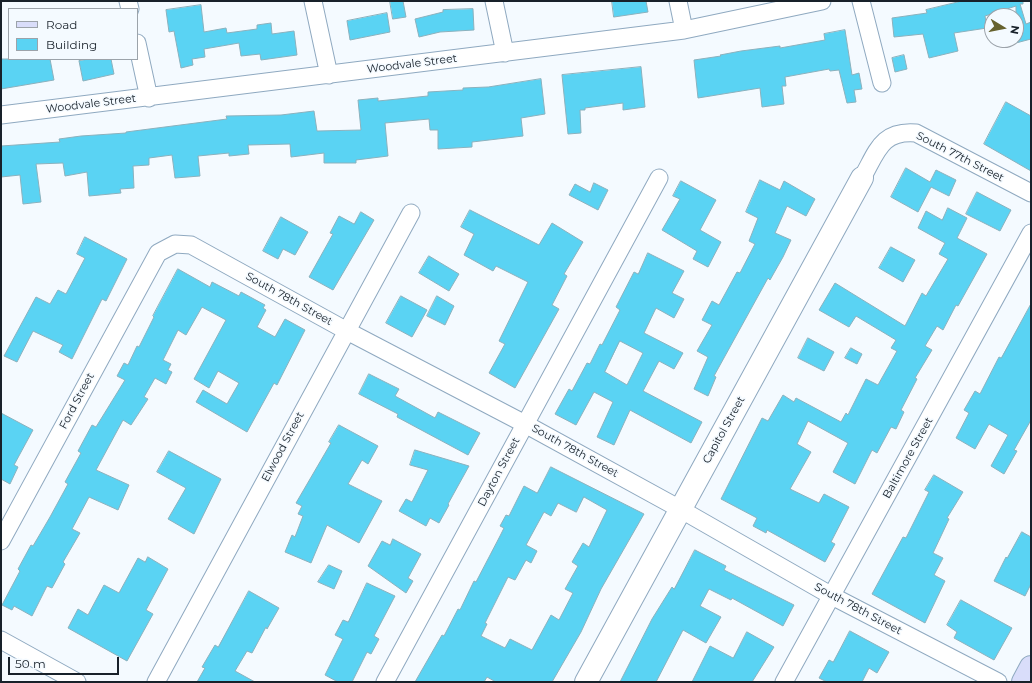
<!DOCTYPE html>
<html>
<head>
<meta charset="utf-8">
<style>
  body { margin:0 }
  #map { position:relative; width:1032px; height:683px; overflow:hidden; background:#f4faff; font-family:Montserrat,sans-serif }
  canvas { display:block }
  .frame { position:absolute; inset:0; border:2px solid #18212a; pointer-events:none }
  .legend { position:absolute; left:8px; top:8px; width:130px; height:52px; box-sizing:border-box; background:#f4faff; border:1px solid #9ca3aa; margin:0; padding:5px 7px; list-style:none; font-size:12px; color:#18212a }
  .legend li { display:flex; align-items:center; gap:8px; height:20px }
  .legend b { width:20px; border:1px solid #9ca3aa }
  .north { position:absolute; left:984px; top:8px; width:40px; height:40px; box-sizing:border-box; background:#f4faff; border:1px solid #9ca3aa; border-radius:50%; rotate:100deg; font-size:11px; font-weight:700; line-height:16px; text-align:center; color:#18212a }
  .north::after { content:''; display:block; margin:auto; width:14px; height:18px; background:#66622e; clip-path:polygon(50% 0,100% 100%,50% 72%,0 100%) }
  .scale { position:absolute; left:8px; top:657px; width:111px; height:18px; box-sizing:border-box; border:2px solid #18212a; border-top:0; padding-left:5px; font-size:12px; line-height:14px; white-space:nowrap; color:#18212a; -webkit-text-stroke:3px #f4faff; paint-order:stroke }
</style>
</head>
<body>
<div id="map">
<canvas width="1032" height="683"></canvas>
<div class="frame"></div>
<ul class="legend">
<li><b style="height:5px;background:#d9ddfa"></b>Road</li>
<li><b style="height:11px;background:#5ad3f3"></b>Building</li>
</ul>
<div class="north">N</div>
<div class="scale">50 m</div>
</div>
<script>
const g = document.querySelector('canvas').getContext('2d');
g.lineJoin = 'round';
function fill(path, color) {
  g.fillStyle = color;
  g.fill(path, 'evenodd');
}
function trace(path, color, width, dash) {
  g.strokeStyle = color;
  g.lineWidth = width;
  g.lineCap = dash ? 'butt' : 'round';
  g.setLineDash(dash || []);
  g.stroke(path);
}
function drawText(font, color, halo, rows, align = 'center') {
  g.font = font + ' Montserrat,sans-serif';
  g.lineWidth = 3;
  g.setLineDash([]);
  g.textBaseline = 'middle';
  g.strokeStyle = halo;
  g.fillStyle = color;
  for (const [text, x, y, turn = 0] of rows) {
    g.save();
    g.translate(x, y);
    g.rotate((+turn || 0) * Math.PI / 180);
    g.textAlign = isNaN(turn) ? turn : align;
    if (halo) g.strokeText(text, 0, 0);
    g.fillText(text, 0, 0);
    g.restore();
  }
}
const building = new Path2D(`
  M390,1h13l3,16 -13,2z
  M612,1h34l2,11 -34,5z
  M962,1h61v3h-3l6,20 5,-2v17l-15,4v-37l-31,10 2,12 -33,5 4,18 -29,7 -6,-24 -29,3 -2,-19 35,-5 -1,-3z
  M201,5l3,27 22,-4 1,5 30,-4v-4l14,-2 1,11 22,-3 3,24 -36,5 -1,-6 -19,2 -2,-13 -35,6 1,8 -13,2 1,6 -12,3 -7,-37 -5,1 -3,-22z
  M473,9l1,21 -34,2 -21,5 -4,-18 28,-7v-2z
  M387,13l3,19 -40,8 -3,-19z
  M845,30l7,45 7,-2 3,16 -8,1 2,12 -9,1 -8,-33 -9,1 -1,-2 -44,8 1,9h-4l2,18 -22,3 -2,-19 -62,10 -4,-38 27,-4 -1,-1 21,-4 39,-5v2l45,-8 -1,-6z
  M904,55l3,14 -12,3 -3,-14z
  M2,59h48l4,21 -53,9z
  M89,59h22l3,15 -31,7 -4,-20z
  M641,67l4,40 -22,3v-7l-38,5v2h-5l1,23 -13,1 -6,-59z
  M541,79l4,35 -24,4 2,18 -51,6v5l-34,2v-19h-8l-1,-11 -44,4 3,33 -32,4v3h-32v-10l-33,4 -1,-13 -42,1 1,9 -20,2v-3l-31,3 2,20 -25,2 -3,-23 -23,3v7l-16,1 1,22 -14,1 1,4 -32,3 -2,-24 -22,4 -2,-13 -27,1 5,38 -18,2 -3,-29 -19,2v-31l59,-4 -1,-3 22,-3 45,-3v-1l101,-13 -1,-3 55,-1 33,-4 3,20 44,-1 -3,-30 20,-2v3l50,-5v-4l35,-2v-2l25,-1z
  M1006,102l25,14v55l-47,-27z
  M906,168l24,14 6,-12 20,10 -7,16 -18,-9 -13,25 -27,-15z
  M760,180l20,10 4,-9 31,18 -9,17 -19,-10 -12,27 16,7 -8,17 -13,23 -2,-2 -54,98 2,1 -8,19 -14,-7 14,-32 -11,-6 15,-26 -10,-5 10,-19 7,4 18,-33 3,1 15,-29 -6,-3 9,-23 -12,-6z
  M681,181l35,19 -16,30 21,12 -13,25 -15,-8 4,-8 -35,-21 18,-31 -7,-3z
  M594,183l14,7 -10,20 -29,-15 6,-11 15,8z
  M977,192l34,18 -11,21 -34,-17z
  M948,208l19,10 -10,20 30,16 -29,52 -2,-1 -13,25 -6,-4 -12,20 7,4 -17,28 2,1 -16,31 3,2 -8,17 -5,-2 -14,26 -5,-3 -17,34 -22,-12 15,-29 -40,-22 -11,23 14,8 -21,37 29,14 5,-9 25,13 -18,35 4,2 -10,18 -58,-32 -1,3 -13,-7 4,-8 -36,-19 41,-81 6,3 15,-26 11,7 2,-4 45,24 5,-9 2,2 18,-36 12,6 19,-34 -6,-3 5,-8 -40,-24 -7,11 -30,-17 16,-27 70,43 17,-33 4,3 22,-37 -9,-5 6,-11 -27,-15 8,-17 16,9z
  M470,210l69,35 13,-22 31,19 -19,32 3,2 -15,29 7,4 -44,79 -26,-15 16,-29 -6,-3 29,-59 -32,-16 -3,5 -29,-16 10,-21 -13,-7z
  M361,212l13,8 -41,70 -24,-13 24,-43 -3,-1 9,-17 15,8z
  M281,217l27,15 -13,23 -12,-6 -5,10 -15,-8z
  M85,237l42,22 -21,42 -4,-2 -30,60 -13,-7 4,-7 -30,-14 -16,31 -13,-6 32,-59 14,7 8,-14 8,4 19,-36 -8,-4z
  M891,247l24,13 -12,22 -24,-14z
  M648,253l36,18 -12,22 12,6 -10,19 -18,-10 -12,25 39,20 -9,16 -15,-8 -16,30 59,31 -11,21 -61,-33 -16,35 -17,-8 16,-35 -19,-10 -18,33 -21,-11 14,-25 3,2 15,-28 3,1 10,-20 2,1 18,-35 -4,-3 18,-35 4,2zM620,341l23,12 -16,32 -22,-13z
  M429,256l30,18 -10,17 -30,-18z
  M178,269l32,18 2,-5 27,14 2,-4 24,13 -2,3 3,2 -9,17 18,10 10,-18 20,11 -28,55 -3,-2 -27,49 -51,-30 7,-12 24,14 12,-21 -21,-12 -9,17 -15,-9 32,-59 -24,-13 -16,28 -8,-5 -15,30 8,4 -3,6 4,2 -6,12 -11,-6 -11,19 4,2 -17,26 -8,-5 -27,50 33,15 -11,25 -29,-13 -17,32 8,4 -17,29 2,2 -13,24 -5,-2 -15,30 -18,-10 -2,4 -10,-5 18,-34 -2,-2 13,-24 2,1 17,-29 18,-33 -3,-2 16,-29 -3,-2 14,-26 4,2 29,-47 -8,-4 7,-13 4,2 9,-19 2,1 15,-30 -1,-1z
  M401,296l26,14 -15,27 -26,-14z
  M437,296l17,10 -9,19 -18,-9z
  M1031,304v116l-17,30 3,1 -13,23 -13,-8 17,-31 -19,-11 -14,25 -19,-11 13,-25 -5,-3 11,-19 5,3 19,-37 2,1z
  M808,338l26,14 -10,19 -26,-13z
  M851,348l11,6 -5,10 -12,-6z
  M369,374l30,15 -4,7 40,22 3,-6 42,21 -12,22 -71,-38 1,-3 -39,-20z
  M1,413l32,17 -19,35 4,2 -8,17 -9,-5z
  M339,425l39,21 -10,18 -6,-4 -14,24 34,17 -23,42 -32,-18 -16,38 -26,-11 7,-17 3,2 8,-21 -5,-2 4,-8 -6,-3 35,-60 -2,-1z
  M415,450l54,16 -21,38 1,1 -10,18 -9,-5 -4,8 -27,-15 7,-12 6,3 16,-32 -18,-5z
  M169,451l52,28 -27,55 -26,-15 18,-31 -29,-16z
  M551,467l93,47 -43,75 -20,43 -29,50h-56l-9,-5 -3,5h-69l27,-47 2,1 14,-27 2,1 14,-29 2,1 24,-46 4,-8 -4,-2 6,-11 3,1 15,-30 13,7zM584,497l23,13 -18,37 -6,-4 -11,19 6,4 -13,23 8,4 -14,27 -8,-5 -19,35 -22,-11 -5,9 -24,-12 6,-12 -2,-1 23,-46 7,3 11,-20 5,3 6,-12 -11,-6 18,-33 7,4 7,-13 18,9z
  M934,475l29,17 -16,26 2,1 -16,34 10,5 -9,17 11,6 -20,42 -53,-29 31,-57 3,1 23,-46 -4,-2z
  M1022,532l9,5v47l-6,12 -31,-15 12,-24 1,1z
  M393,539l28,15 -13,24 5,3 -7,12 -38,-27 14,-25 8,4z
  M695,550l31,16 -2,4 70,35 -11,21 -51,-28 -1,2 -22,-11 -9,17 21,11 -15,26 -23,-13 -27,52h-36l32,-63 20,-32 2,2z
  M148,557l20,12 -22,41 7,4 -26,47 -59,-33 10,-19 10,6 16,-30 15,8 19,-35 7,4z
  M329,565l13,6 -8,18 -16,-7z
  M367,583l28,13 -21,40 5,3 -8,15 -4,-2 -15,30h-14l-13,-7 18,-36 -8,-4 8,-15 5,2z
  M249,591l30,17 -12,21 -1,-2 -14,26 -5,-2 -12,20 20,11h-58l8,-14 -3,-1 13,-22 3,2z
  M961,600l51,28 -18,32 -40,-22 3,-6 -10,-7z
  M850,631l39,21 -12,21 -8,-5 -7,14h-35l-8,-4 10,-18 4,2z
  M747,632l27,15 -22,35h-60l18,-36 23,12z`);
fill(building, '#5ad3f3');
trace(building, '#8bb1bd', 1);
const minor = new Path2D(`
  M128,1l2,8
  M313,1l16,74
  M494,1l11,52
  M678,1l6,29
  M861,1l21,82
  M137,43l12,55
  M1,115l683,-85 138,-29
  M862,178c15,-26 19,-48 54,-45l115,60
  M1,541l157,-288 17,-9 16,1 156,86 178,93 155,85 152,87 166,86
  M1,640l76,42
  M156,682l255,-469
  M385,682l274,-504
  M784,682l247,-449`);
const tertiary = new Path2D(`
  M586,682l276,-504`);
const secondary = new Path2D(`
  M1023,682l8,-15`);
trace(minor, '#8fa9c0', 19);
trace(tertiary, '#8fa9c0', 24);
trace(secondary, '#8fa9c0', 24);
trace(minor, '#fff', 17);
trace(tertiary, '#fff', 22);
trace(secondary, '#d9ddfa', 22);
drawText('11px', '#18212a', '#f4faff', [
  ["Woodvale Street",412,64,-7],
  ["Woodvale Street",91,104,-7],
  ["South 77th Street",960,157,27],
  ["South 78th Street",289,299,29],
  ["Ford Street",77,401,-62],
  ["Capitol Street",724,430,-61],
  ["Elwood Street",283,447,-62],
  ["South 78th Street",575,451,29],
  ["Baltimore Street",908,458,-61],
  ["Dayton Street",499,472,-62],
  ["South 78th Street",858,609,28]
]);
</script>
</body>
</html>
